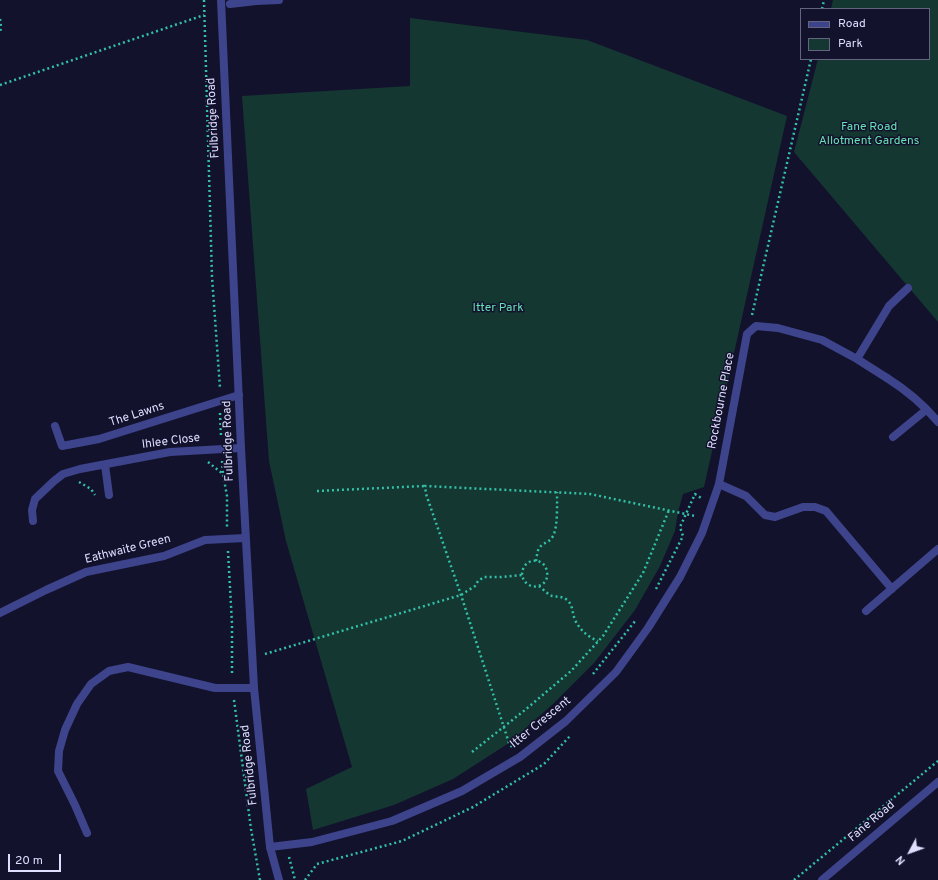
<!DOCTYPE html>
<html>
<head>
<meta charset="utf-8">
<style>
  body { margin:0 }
  #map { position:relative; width:938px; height:880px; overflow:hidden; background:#13122d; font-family:Overpass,sans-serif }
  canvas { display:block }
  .legend { position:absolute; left:800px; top:8px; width:130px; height:52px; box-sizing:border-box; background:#13122d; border:1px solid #646481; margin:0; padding:5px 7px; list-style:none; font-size:12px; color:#dedeff }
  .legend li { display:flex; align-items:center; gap:8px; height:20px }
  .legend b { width:20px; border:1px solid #646481 }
  .north { position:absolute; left:890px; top:832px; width:40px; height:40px; -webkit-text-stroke:3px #13122d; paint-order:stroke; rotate:229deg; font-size:11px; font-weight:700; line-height:16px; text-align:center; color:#dedeff }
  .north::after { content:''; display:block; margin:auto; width:14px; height:18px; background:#dedeff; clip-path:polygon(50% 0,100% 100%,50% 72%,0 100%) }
  .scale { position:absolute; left:8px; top:854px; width:53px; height:18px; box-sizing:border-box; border:2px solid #dedeff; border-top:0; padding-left:5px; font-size:12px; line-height:14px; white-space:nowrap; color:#dedeff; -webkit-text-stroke:3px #13122d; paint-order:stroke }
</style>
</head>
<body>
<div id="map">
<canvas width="938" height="880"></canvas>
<ul class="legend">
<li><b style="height:5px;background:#3d448c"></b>Road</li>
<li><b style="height:11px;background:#153732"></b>Park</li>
</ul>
<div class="north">N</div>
<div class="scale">20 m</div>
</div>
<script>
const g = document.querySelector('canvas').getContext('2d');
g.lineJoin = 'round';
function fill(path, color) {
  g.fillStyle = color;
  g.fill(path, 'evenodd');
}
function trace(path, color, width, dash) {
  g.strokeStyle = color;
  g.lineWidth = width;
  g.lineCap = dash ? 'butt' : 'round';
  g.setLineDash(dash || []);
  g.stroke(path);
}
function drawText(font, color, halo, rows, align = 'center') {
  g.font = font + ' Overpass,sans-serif';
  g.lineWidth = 3;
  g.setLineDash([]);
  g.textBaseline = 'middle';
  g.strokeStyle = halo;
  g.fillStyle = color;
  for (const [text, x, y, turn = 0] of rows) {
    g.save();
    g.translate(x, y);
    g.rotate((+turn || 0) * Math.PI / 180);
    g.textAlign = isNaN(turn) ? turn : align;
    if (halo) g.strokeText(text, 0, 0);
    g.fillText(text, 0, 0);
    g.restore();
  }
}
fill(new Path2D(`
  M833,0h105v322l-144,-170 24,-93h111v-50h-98z
  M410,18l177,22 200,76 -83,371 -21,7 -5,18 -3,19 -15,35 -25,44 -41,53 -41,41 -44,39 -56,36 -59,26 -81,25 -7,-41 46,-22 -66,-226 -17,-80 -27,-365 168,-10z`), '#153732');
trace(new Path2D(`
  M204,0l8,277 8,111
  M822,9l2,-9
  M0,19l1,8 -1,6
  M0,85l204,-70
  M752,315l59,-256
  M220,413l1,23
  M222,461l1,13
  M208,462l15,12 4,22v32
  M79,482l12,7 4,6
  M317,491l108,-5
  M228,551l4,73v52
  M536,561c1,-5 1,-12 5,-15 4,-4 9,-4 12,-10 5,-9 4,-33 4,-44
  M539,586c4,3 8,8 13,10 5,1 10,0 15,4 6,5 5,12 8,20 5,10 13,17 23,21
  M656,589l27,-53 -3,-9 15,-33 6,4
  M265,654l196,-59 14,-9 3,-5 6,-4h17l21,-2c4,18 28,13 25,-3 -2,-16 -25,-15 -25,3
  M593,674l43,-54
  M234,700l17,129 9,51
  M512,747l-3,-4 -48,-148 -35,-101 -1,-8 165,8 105,22
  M472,752l53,-42 46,-39 32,-35 40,-63 26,-63
  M289,857l6,23
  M305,880l12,-16 85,-23 71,-34 71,-43 26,-28
  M794,880l144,-119`), '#32c0a6', 2.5, [2, 3]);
trace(new Path2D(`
  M230,4l26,-3 23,-1
  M887,378c19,12 37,27 51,44
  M893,437l33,-27`), '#3d448c', 8);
trace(new Path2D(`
  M857,359l32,-53 19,-18
  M55,426l7,20 37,-7 140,-44
  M105,465l4,30
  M719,484l27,12 19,19 10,2 28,-10h12l11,4 66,78
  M33,521l-1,-11 3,-11 19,-18 9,-7 17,-5 90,-17 71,-4
  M866,611l72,-62
  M0,613l46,-23 40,-18 78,-16 41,-16 40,-2
  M87,833l-12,-28 -17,-34 1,-20 6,-21 12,-26 14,-20 18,-13 19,-4 87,21h39
  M270,847l42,-5 80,-21 70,-30 58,-34 46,-36 50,-49 32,-44 32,-51 22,-44 17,-49 28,-150 9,-8 22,2 44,12 35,19 30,19
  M822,880l116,-98`), '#3d448c', 8);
trace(new Path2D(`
  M221,0l20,448 13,240 16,159 9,33`), '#3d448c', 8);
drawText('12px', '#dedeff', '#13122d', [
  ["Fulbridge Road",214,118,-93],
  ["Rockbourne Place",722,401,-79],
  ["The Lawns",137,415,-18],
  ["Fulbridge Road",229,441,-92],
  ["Ihlee Close",171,442,-7],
  ["Eathwaite Green",128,550,-14],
  ["Itter Crescent",541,723,-39],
  ["Fulbridge Road",250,765,-96],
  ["Fane Road",872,822,-40]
]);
drawText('12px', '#68e1b4', '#13122d', [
  ["Fane Road",869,128],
  ["Allotment Gardens",869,142],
  ["Itter Park",498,309]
]);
</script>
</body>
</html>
